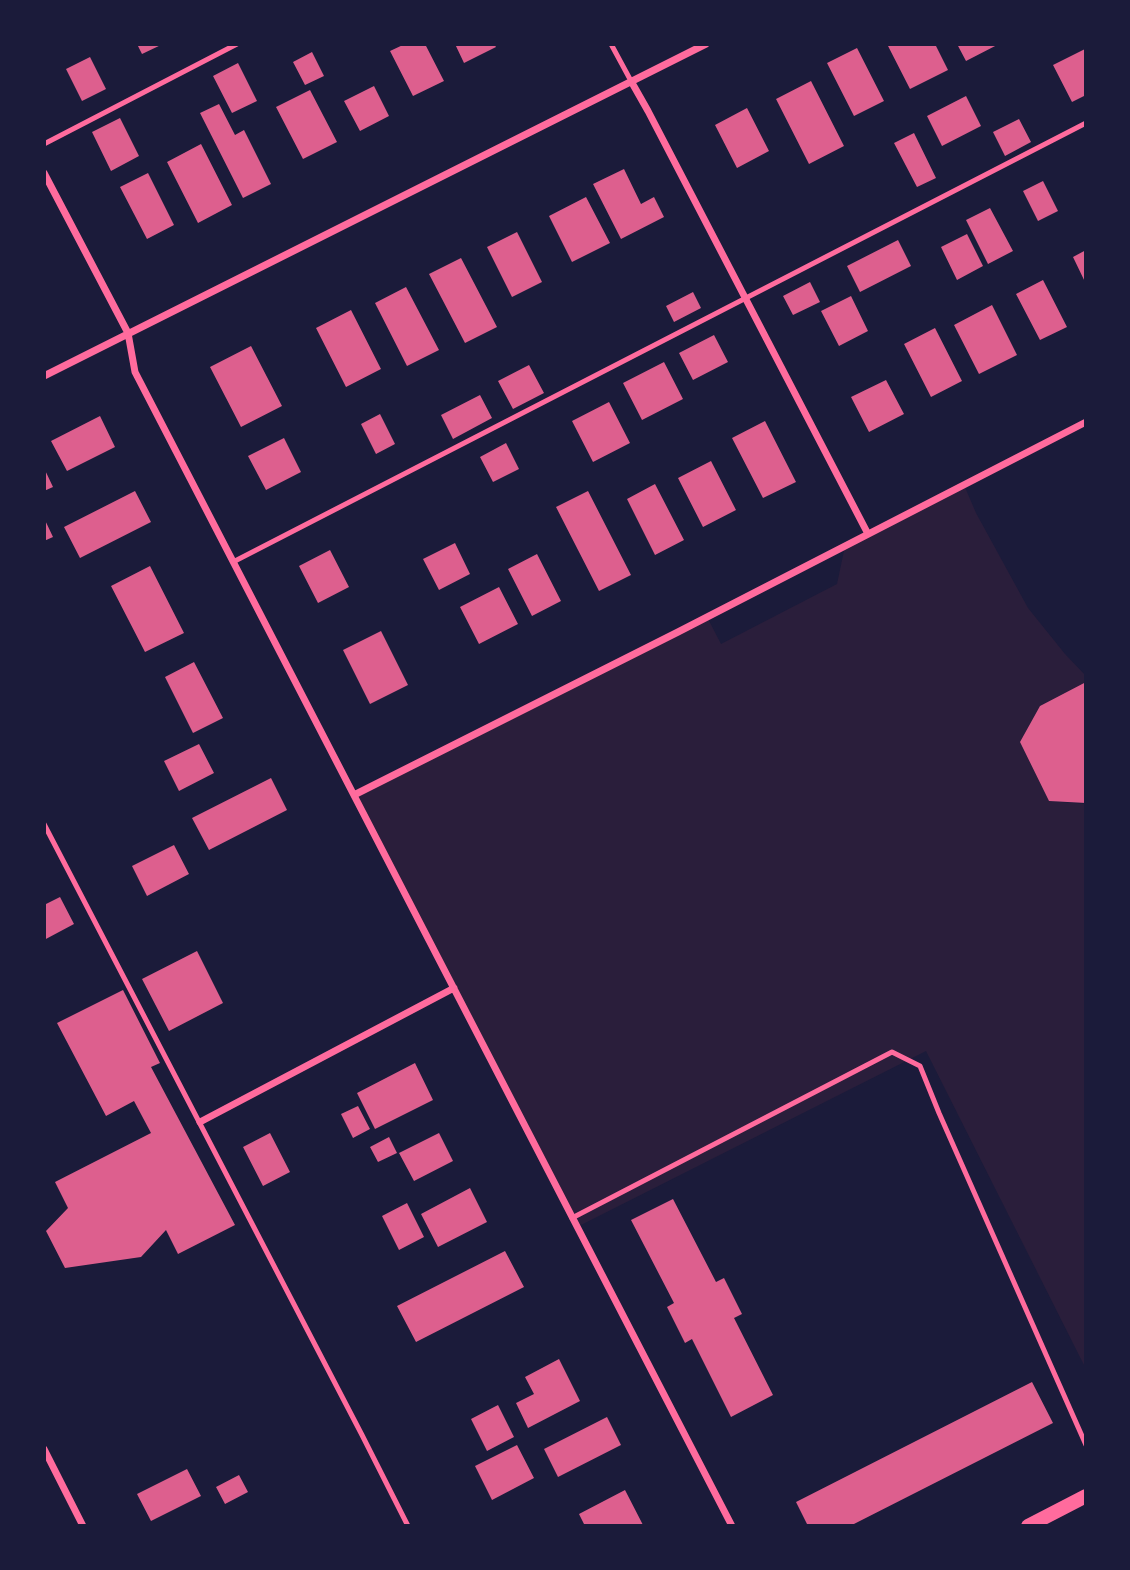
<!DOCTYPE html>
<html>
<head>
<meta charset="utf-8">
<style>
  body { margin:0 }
  #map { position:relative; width:1130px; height:1570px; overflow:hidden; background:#1b1b3a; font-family:"Fira Sans Condensed",sans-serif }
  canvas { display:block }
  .frame { position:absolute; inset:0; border:46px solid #1b1b3a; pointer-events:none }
</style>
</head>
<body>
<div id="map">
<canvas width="1130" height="1570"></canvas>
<div class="frame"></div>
</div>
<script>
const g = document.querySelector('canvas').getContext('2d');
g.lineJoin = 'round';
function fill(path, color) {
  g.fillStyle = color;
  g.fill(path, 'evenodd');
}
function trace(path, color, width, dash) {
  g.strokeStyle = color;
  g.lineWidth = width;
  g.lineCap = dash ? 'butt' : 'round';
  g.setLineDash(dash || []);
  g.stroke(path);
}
fill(new Path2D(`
  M964,485l12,28 52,95 37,46 21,22v6l-46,24 -20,36 29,59 37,3v565l-160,-318 -349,176 -223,-432 353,-178 14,27 116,-60 8,-38z`), '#2a1e3b');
fill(new Path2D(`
  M137,44h26l-21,10z
  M405,44h20l19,37 -31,15 -23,-45z
  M455,44h39l2,3 -32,16z
  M887,44h48l13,26 -38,19z
  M957,44h42l-33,17z
  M857,48l27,53 -30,15 -27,-53z
  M1085,49l1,3v43l-14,7 -19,-37z
  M312,52l12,24 -19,9 -12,-23z
  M90,57l16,32 -24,12 -16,-32z
  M238,63l19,38 -25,12 -19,-37z
  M811,81l33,65 -35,18 -33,-65z
  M374,86l15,30 -29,15 -16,-30z
  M310,90l27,52 -34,17 -27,-52z
  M966,96l15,30 -39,20 -15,-30z
  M219,104l16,31 9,-5 27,54 -28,14 -43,-85z
  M747,108l22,43 -32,17 -22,-43z
  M120,118l19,38 -28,15 -19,-39z
  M1019,119l12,23 -26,14 -12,-24z
  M914,133l22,45 -19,9 -23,-44z
  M201,144l31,61 -34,18 -31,-61z
  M624,169l17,35 13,-7 10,20 -43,22 -28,-55z
  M148,173l26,52 -27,14 -27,-52z
  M1043,181l15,30 -20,10 -15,-30z
  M586,197l24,46 -38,19 -23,-46z
  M990,208l23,43 -25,13 -22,-44z
  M517,232l25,50 -30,15 -25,-50z
  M967,234l16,32 -26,14 -16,-33z
  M898,240l13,26 -51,26 -13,-26z
  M1086,250v34l-13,-27z
  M461,258l36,69 -32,16 -36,-69z
  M1043,280l24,47 -27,13 -24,-46z
  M810,282l10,20 -27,13 -10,-19z
  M406,287l33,63 -32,16 -32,-63z
  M693,292l8,16 -27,14 -8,-16z
  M851,296l17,35 -29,15 -18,-35z
  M992,305l25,50 -38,19 -25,-49z
  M351,310l30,59 -35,18 -30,-59z
  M935,328l27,53 -31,16 -27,-53z
  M714,335l14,27 -35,18 -14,-27z
  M251,346l31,60 -41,21 -31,-60z
  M664,362l19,37 -41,21 -19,-37z
  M529,365l15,28 -31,16 -15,-28z
  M886,380l18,34 -35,18 -18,-35z
  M480,395l12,23 -39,21 -12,-24z
  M609,402l21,41 -37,19 -21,-41z
  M380,414l15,30 -19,10 -15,-30z
  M100,416l15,31 -48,24 -16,-30z
  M765,421l31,61 -33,16 -31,-60z
  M284,438l17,34 -35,18 -18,-34z
  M506,443l13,26 -26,13 -13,-25z
  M711,461l25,49 -33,17 -25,-49z
  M44,468l9,19 -9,4z
  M655,484l29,56 -29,15 -28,-56z
  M135,491l16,31 -71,36 -16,-31z
  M588,491l43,84 -32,16 -43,-84z
  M44,518l9,19 -9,4z
  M455,543l15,31 -31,16 -16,-31z
  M330,550l19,37 -31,16 -19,-37z
  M537,554l24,47 -29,15 -24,-47z
  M150,566l34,67 -39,19 -34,-66z
  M499,587l19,37 -39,20 -19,-37z
  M381,631l27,54 -38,19 -27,-54z
  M194,662l29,56 -30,15 -28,-56z
  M1086,682v121l-37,-2 -29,-59 20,-36z
  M199,744l15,29 -35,18 -15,-30z
  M271,778l16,32 -78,40 -17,-32z
  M174,845l15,29 -42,22 -15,-30z
  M60,897l14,27 -30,16v-35z
  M197,951l26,52 -54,28 -27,-52z
  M123,990l37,73 -9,4 84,158 -57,29 -12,-24 -25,27 -76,11 -19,-37 22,-23 -13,-26 96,-49 -17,-32 -28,15 -49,-93z
  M415,1063l18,37 -58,29 -18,-36z
  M358,1106l12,23 -17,9 -12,-24z
  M270,1133l20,39 -27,14 -20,-39z
  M439,1133l14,28 -39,20 -15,-28z
  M389,1137l8,16 -19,9 -8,-15z
  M470,1188l17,34 -49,25 -17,-33z
  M673,1199l43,83 8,-4 18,36 -8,4 39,77 -42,22 -39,-78 -7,4 -18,-36 7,-4 -43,-83z
  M407,1203l17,34 -25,13 -17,-34z
  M505,1251l19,36 -108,55 -19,-36z
  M559,1359l21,42 -52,27 -12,-25 18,-9 -9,-17z
  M1032,1382l21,41 -203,103h-42l-12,-24z
  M498,1405l16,32 -27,14 -16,-32z
  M607,1417l14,28 -63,32 -14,-28z
  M517,1445l17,33 -42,22 -17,-34z
  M187,1469l14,27 -50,25 -14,-27z
  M239,1475l9,17 -23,12 -9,-17z
  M625,1490l18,35 -58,1 -6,-12z`), '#dd5f8e');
trace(new Path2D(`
  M611,44l20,37
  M44,144l193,-100
  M233,562l853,-439
  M44,824l318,611 46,91
  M572,1218l320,-166 28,14 19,47 147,332`), '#ff6b9d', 5);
trace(new Path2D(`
  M631,81l17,30 220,423
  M44,173l84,160 7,39 597,1154
  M44,376l662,-332
  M354,795l324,-163 408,-210
  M200,1122l254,-134
  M44,1449l39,77`), '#ff6b9d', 7);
trace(new Path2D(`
  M1028,1526l58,-30`), '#ff6b9d', 14);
</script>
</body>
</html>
